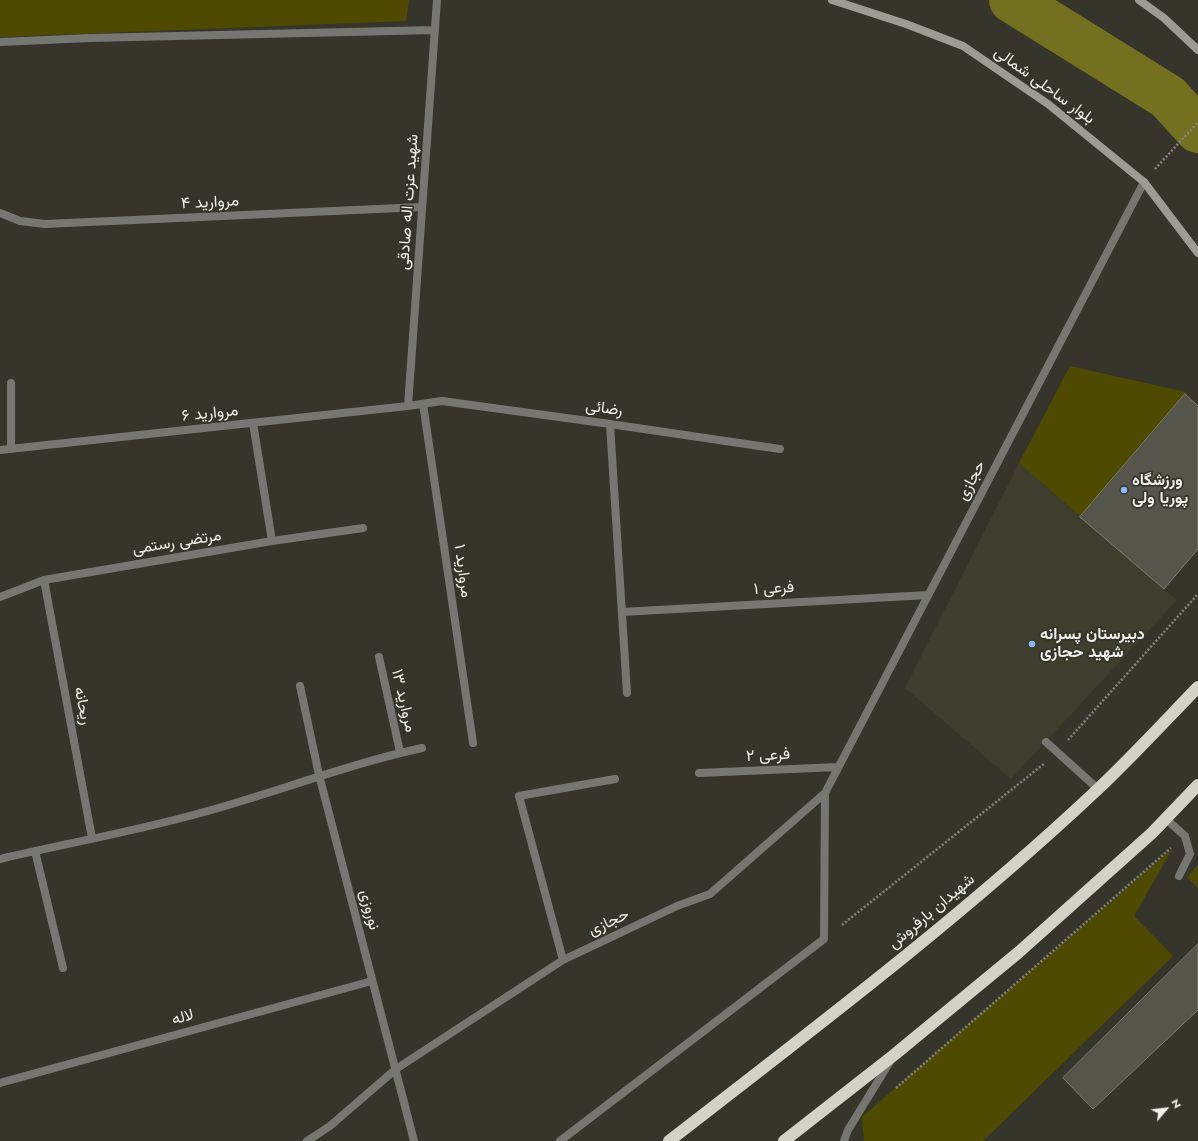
<!DOCTYPE html>
<html>
<head>
<meta charset="utf-8">
<style>
  body { margin:0 }
  #map { position:relative; width:1198px; height:1141px; overflow:hidden; background:#35352b; font-family:Jost,sans-serif }
  canvas { display:block }
  .north { position:absolute; left:1146px; top:1089px; width:40px; height:40px; -webkit-text-stroke:3px #35352b; paint-order:stroke; rotate:62deg; font-size:11px; font-weight:700; line-height:16px; text-align:center; color:#f1f1eb }
  .north::after { content:''; display:block; margin:auto; width:14px; height:18px; background:#f1f1eb; clip-path:polygon(50% 0,100% 100%,50% 72%,0 100%) }
</style>
</head>
<body>
<div id="map">
<canvas width="1198" height="1141"></canvas>
<div class="north">N</div>
</div>
<script>
const g = document.querySelector('canvas').getContext('2d');
g.lineJoin = 'round';
function fill(path, color) {
  g.fillStyle = color;
  g.fill(path, 'evenodd');
}
function trace(path, color, width, dash) {
  g.strokeStyle = color;
  g.lineWidth = width;
  g.lineCap = dash ? 'butt' : 'round';
  g.setLineDash(dash || []);
  g.stroke(path);
}
function drawText(font, color, halo, rows, align = 'center') {
  g.font = font + ' Jost,Vazirmatn,sans-serif';
  g.lineWidth = 3.5;
  g.setLineDash([]);
  g.textBaseline = 'middle';
  g.strokeStyle = halo;
  g.fillStyle = color;
  for (const [text, x, y, turn = 0] of rows) {
    g.save();
    g.translate(x, y);
    g.rotate((+turn || 0) * Math.PI / 180);
    g.textAlign = isNaN(turn) ? turn : align;
    if (halo) g.strokeText(text, 0, 0);
    g.fillText(text, 0, 0);
    g.restore();
  }
}
fill(new Path2D(`
  M1019,463l158,137 -166,179 -106,-91z`), '#3e3e2e');
fill(new Path2D(`
  M0,0h409l-3,21 -406,16z
  M1070,366l116,26v2l12,12 -34,183 -145,-126z
  M1172,849l-38,67 39,40 -190,185h-119l-2,-24z
  M1198,865v23l-11,-11z`), '#4e4b00');
trace(new Path2D(`
  M1012,0l156,97 30,33`), '#73711f', 46);
const building = new Path2D(`
  M1185,394l13,12v143l-34,40 -84,-72z
  M1198,944v66l-105,99 -30,-31z`);
fill(building, '#55554b');
trace(building, '#7b7c70', 1);
trace(new Path2D(`
  M1155,169l43,-47
  M1068,740l130,-146
  M842,925l203,-162
  M896,1088l275,-240`), '#85857d', 2.5, [2, 2]);
trace(new Path2D(`
  M1046,742l52,47
  M1166,819l19,17 5,18 -11,22
  M844,1141l4,-11 43,-70`), '#777772', 8);
trace(new Path2D(`
  M0,42l90,-4 345,-8
  M0,213l20,8 25,3 377,-17
  M11,383v66
  M423,404l50,339
  M408,406l29,-406
  M253,423l19,118
  M610,424l17,269
  M0,450l408,-44 34,-5 168,23 170,25
  M44,580l48,258
  M0,597l44,-17 228,-39 91,-13
  M622,612l306,-17
  M379,657l21,95
  M300,686l19,89 95,366
  M699,773l139,-6
  M35,851l28,117
  M0,859c68,-16 137,-28 204,-47 73,-20 144,-48 218,-64
  M563,960l-44,-164 96,-17
  M0,1083l372,-102
  M307,1141l23,-15 66,-57 167,-109 114,-54 33,-12 115,-101
  M560,1141l264,-202 1,-146 319,-611`), '#777772', 8);
trace(new Path2D(`
  M832,0l74,24 57,22 85,58 96,78 54,71
  M1139,0l25,18 34,32`), '#9c9c94', 8);
trace(new Path2D(`
  M669,1141c146,-113 294,-225 428,-351 35,-33 68,-69 101,-103
  M784,1141l110,-86 125,-103 133,-119 46,-48`), '#d2d2c6', 12);
for (const [x, y, r, color] of [
  [1124,490,4,"#8bb9fc"],
  [1032,644,4,"#8bb9fc"]
]) {
  const dot = new Path2D();
  dot.arc(x, y, r, 0, 2 * Math.PI);
  g.fillStyle = color;
  g.fill(dot);
  trace(dot, '#35352b', 1.5);
}
drawText('16px', '#f1f1eb', '#35352b', [
  ["بلوار ساحلی شمالی",1044,86,36],
  ["شهید عزت اله صادقی",409,202,-86],
  ["مروارید ۴",210,203,-3],
  ["رضائی",604,409,8],
  ["مروارید ۶",210,414,-6],
  ["حجازی",972,481,-62],
  ["مرتضی رستمی",177,543,-9],
  ["مروارید ۱",462,571,82],
  ["فرعی ۱",774,589,-3],
  ["مروارید ۱۳",403,701,77],
  ["ریحانه",82,706,79],
  ["فرعی ۲",768,756,-3],
  ["نوروزی",369,910,76],
  ["شهیدان بارفروش",932,912,-40],
  ["حجازی",609,923,-25],
  ["لاله",183,1018,-15]
]);
drawText('bold 16px', '#f1f1eb', '#35352b', [
  ["ورزشگاه",1132,481],
  ["پوریا ولی",1132,499],
  ["دبیرستان پسرانه",1040,635],
  ["شهید حجازی",1040,653]
], 'left');
</script>
</body>
</html>
